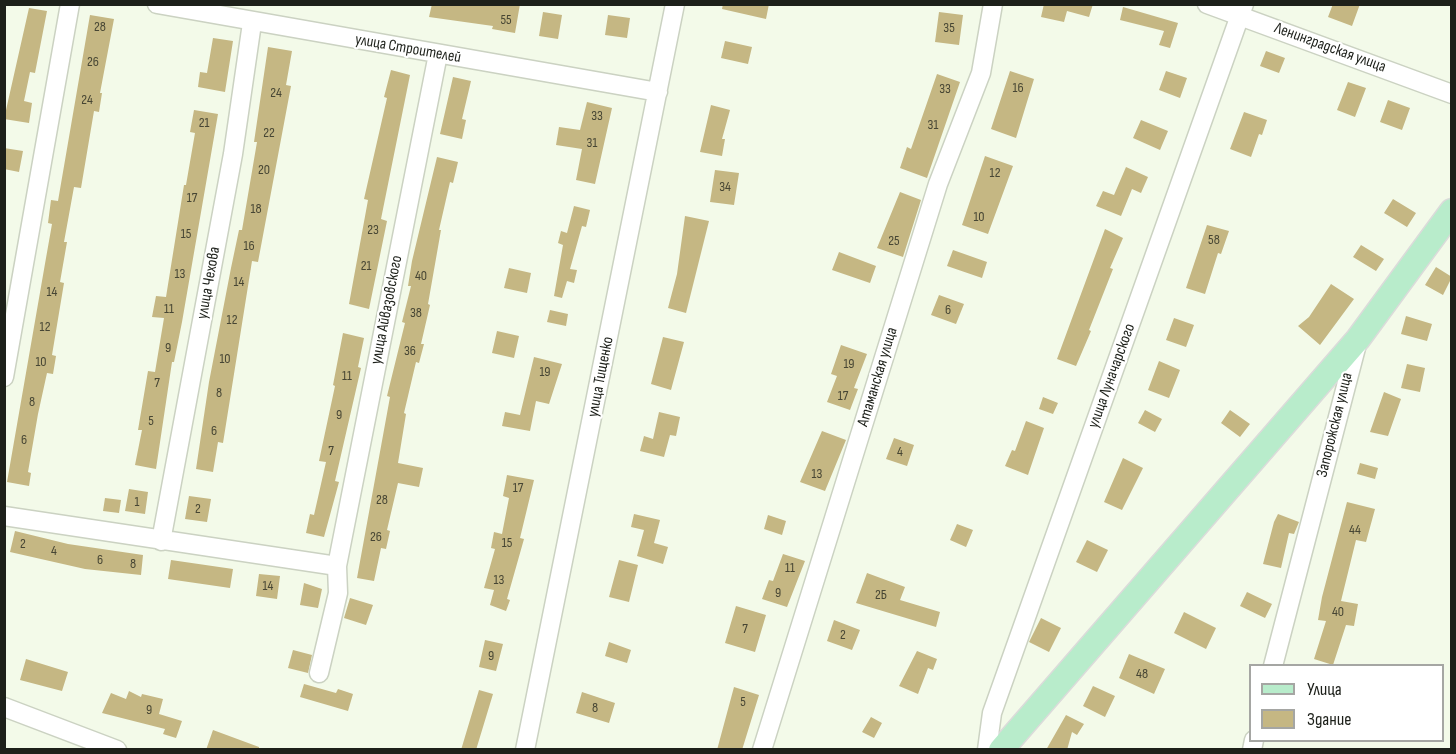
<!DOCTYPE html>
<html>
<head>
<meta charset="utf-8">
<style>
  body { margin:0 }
  #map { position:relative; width:1456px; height:754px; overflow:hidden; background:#f3fae9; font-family:"Sofia Sans Condensed",sans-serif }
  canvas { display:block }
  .frame { position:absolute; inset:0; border:6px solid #1d201a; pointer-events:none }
  .legend { position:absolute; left:1249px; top:664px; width:195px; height:78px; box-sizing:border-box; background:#fff; border:2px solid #a5a6a3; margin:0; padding:8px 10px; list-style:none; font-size:18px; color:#1d201a }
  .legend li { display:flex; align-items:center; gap:12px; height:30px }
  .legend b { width:30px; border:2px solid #a5a6a3 }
</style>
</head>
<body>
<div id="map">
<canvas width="1456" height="754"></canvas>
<div class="frame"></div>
<ul class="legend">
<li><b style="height:8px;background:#b8eccb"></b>Улица</li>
<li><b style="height:16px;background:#c5b783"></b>Здание</li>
</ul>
</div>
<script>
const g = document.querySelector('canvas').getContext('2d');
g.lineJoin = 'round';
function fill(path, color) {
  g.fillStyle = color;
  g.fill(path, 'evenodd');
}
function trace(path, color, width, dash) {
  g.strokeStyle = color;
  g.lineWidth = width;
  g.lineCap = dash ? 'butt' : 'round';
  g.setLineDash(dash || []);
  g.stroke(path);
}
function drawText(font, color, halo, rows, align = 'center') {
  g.font = font + ' "Sofia Sans Condensed",sans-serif';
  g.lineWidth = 4.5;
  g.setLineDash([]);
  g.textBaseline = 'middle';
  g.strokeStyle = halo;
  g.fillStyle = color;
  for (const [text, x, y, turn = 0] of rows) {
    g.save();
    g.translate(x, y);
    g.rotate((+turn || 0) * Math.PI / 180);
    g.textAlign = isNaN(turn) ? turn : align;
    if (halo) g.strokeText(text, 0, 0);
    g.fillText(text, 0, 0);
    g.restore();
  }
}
fill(new Path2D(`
  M432,4h88l-5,29 -23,-4 1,-3 -64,-9z
  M723,4h46l-3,15 -44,-10z
  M1044,4h49l-4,13 -22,-6 -3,11 -23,-5z
  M1333,4h27l-8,22 -24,-9z
  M1123,7l55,16 -8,25 -11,-3 5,-14 -44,-11z
  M29,8l18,3 -12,62 -5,-1 -6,29 8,2 -3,20 -25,-4z
  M543,12l19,3 -4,24 -19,-3z
  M939,12l24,3 -4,30 -24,-3z
  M90,15l24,4 -14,74h2l-3,19 -5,-1 -13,77 -7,-1 -10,55h3l-7,40 4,1 -12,72 4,1 -3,18 -6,-1 -9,41 -10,58 3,1 -2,13 -22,-4 39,-224 6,-34 -4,-1 3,-23 7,1z
  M608,15l22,3 -3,20 -22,-3z
  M213,38l20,3 -8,51 -27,-5 2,-15 7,1z
  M725,41l27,6 -4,17 -27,-6z
  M268,47l24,4 -6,34 5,1 -33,176 -6,-1 -29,182 -5,-1 -5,30 -17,-3 13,-87 22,-114 8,-38h3l15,-88h-3z
  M1266,51l19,7 -6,15 -19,-7z
  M391,70l19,5 -29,144 6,2 -18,88 -20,-5 19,-104 -4,-1 23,-101 -3,-1z
  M1010,71l24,8 -18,59 -25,-9z
  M1166,71l21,7 -7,20 -21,-8z
  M937,74l23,8 -33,96 -27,-10 7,-21 4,2z
  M453,77l18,4 -9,38 4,1 -4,19 -22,-5z
  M1348,82l18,6 -11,29 -18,-7z
  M1388,100l22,8 -8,22 -22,-8z
  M587,102l25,6 -17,76 -19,-4 6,-31 -26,-4 3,-18 21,3z
  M711,105l19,5 -8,29h3l-3,17 -22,-4z
  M194,110l24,4 -36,208 -8,40h-2l-16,107 -21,-4 7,-35h-4l10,-59 7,1 9,-54 -12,-1 4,-21 10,1 18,-112h2l9,-52 -5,-1z
  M1244,112l23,8 -5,15 -3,-1 -8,23 -21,-8z
  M1141,120l27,11 -8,19 -27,-12z
  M4,148l19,3 -4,21 -15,-3z
  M985,156l28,10 -25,68 -26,-9z
  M437,157l21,5 -5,21 -3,-1 -11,48h2l-13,74 2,1 -9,39h3l-5,19 -3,-1 -12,51 2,1 -8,49 25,5 -4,19 -21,-4 -11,47 3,1 -4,18 -5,-1 -7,33 -17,-3 33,-181 -3,-1 18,-73 -3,-1 9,-36h-3l4,-25z
  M1126,167l22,10 -7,16 -9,-4 -11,27 -25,-10 7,-15 11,4z
  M715,170l24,3 -5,32 -24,-3z
  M900,192l21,8 -18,57 -26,-9z
  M1393,199l23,14 -9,14 -23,-14z
  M574,206l16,4 -4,17 -4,-1 -12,43 7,1 -3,13 -7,-2 -5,17 -8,-2 9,-51 -5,-2 3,-12 6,2z
  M685,216l24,5 -23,92 -18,-5 9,-34z
  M1207,225l22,6 -8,23 -3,-1 -13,41 -19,-6z
  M1105,229l18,9 -13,30 3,1 -24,61 2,1 -15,35 -19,-7z
  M1361,245l23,14 -8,12 -23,-14z
  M953,250l34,12 -5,16 -35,-12z
  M839,252l37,14 -6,17 -38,-13z
  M1436,267l16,10 -9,18 -18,-10z
  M509,268l22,5 -4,20 -23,-5z
  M1331,284l23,15 -34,46 -22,-19 11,-9z
  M939,295l25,9 -8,20 -25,-9z
  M550,310l18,4 -2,12 -19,-4z
  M1406,316l26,8 -5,17 -26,-7z
  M1174,318l20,7 -8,22 -20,-7z
  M497,331l22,5 -5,22 -22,-5z
  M343,333l21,5 -6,29 3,1 -26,113 4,1 -15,55 -18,-4 4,-19 4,1 12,-53 -7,-1 16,-75 -2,-1z
  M663,337l21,5 -13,48 -20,-6z
  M841,345l26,9 -13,34 4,1 -8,21 -23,-8 10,-26 -6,-2z
  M534,357l28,7 -13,40 -13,-3 -6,30 -28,-5 3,-14 15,3z
  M1159,361l21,9 -11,28 -21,-8z
  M1407,364l18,4 -5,24 -19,-4z
  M1384,392l17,7 -13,37 -18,-4z
  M1043,397l15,6 -5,11 -14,-5z
  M1145,410l17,9 -7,13 -17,-9z
  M1230,410l20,14 -10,13 -19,-14z
  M659,412l21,5 -4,19 -6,-1 -6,22 -24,-6 4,-15 9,3z
  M1026,421l18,7 -16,47 -23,-9 7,-16 3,1z
  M822,431l24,9 -21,51 -25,-9z
  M894,438l20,7 -7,21 -21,-7z
  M1123,458l20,10 -21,42 -18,-8z
  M1360,463l18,5 -3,11 -18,-5z
  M507,475l27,5 -14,58 4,1 -17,60 3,1 -4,11 -16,-6 4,-15 -10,-2 11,-39 -4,-1 3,-16 8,2 7,-36 -6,-2z
  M129,489l19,3 -3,22 -20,-3z
  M189,496l22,3 -4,23 -22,-3z
  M105,498l16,2 -2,13 -16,-2z
  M1347,502l28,7 -9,33 -10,-2 -15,61 17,3 -4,22 -8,-1 -13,40 -19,-6 12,-38 -8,-1 4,-23z
  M634,514l26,6 -6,23 14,4 -5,17 -26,-8 7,-26 -13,-3z
  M1278,514l21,8 -5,12 -5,-1 -8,35 -18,-4 11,-42z
  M768,515l18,6 -4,14 -18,-6z
  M957,524l16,6 -7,17 -16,-7z
  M15,531l53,13 75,11 -2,20 -56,-6 -75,-17z
  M1087,540l21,10 -11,22 -21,-10z
  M783,554l22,7 -18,46 -25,-8 7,-19 4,1z
  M171,560l62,9 -3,19 -62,-9z
  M619,560l19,5 -9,37 -20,-5z
  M867,573l38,14 -5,13 40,12 -4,15 -80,-24z
  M259,574l21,2 -3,23 -21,-3z
  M304,583l18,6 -4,19 -18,-3z
  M1247,592l25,12 -7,14 -25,-12z
  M350,598l23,7 -7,20 -22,-7z
  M736,606l30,9 -11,37 -30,-9z
  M1184,612l32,16 -10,21 -32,-16z
  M1041,618l20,10 -12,24 -20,-10z
  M834,620l26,10 -8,20 -25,-9z
  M485,640l18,4 -7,27 -17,-4z
  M609,642l22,8 -4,13 -22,-7z
  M293,650l19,5 -4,18 -20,-5z
  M917,651l20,8 -4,11 -5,-2 -10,26 -19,-8z
  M1129,654l36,15 -11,25 -35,-16z
  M26,659l42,13 -6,19 -42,-11z
  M304,684l32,9 2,-4 15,5 -5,17 -48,-14z
  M1093,686l22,10 -10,21 -22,-11z
  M734,687l25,8 -17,55h-25z
  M479,690l14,4 -17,56h-15z
  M129,691l12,6 1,-3 21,5 -4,15 23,7 -6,17 -13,-4 2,-5 -63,-16 9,-20 15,6z
  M582,692l33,11 -6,20 -33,-10z
  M1066,715l18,9 -7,11 -5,-3 -5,18h-21z
  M871,717l11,6 -8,15 -12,-6z
  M213,730l46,17v3h-53z`), '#c5b783');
const minor = new Path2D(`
  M157,4l501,88
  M1207,4l245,90
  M4,377l66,-373
  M4,516l333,50
  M161,541l72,-387 19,-131
  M1273,666l84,-322
  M319,673l19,-80 -1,-27 101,-512
  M4,707l113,43
  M525,750l150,-746
  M762,750l176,-566 43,-111 12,-69
  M987,750l5,-37 252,-709
  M1252,750l2,-10`);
const major = new Path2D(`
  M1001,750l357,-411 94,-128`);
trace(minor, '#cbd2c2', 21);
trace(major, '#dbdbda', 27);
trace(minor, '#fff', 18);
trace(major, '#b8eccb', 24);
drawText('14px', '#474634', null, [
  ["55",506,20],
  ["28",100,27],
  ["35",949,28],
  ["26",93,62],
  ["16",1018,88],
  ["33",945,89],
  ["24",276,93],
  ["24",87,100],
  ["33",597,116],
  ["21",204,123],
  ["31",933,125],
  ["22",269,133],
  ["31",592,143],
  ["20",264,170],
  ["12",995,173],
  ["34",725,187],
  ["17",192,198],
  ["18",256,209],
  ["10",979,217],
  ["23",373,230],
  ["15",186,234],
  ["58",1214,240],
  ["25",894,241],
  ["16",249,246],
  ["21",366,266],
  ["13",180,274],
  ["40",421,276],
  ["14",239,282],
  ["14",52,292],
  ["11",169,309],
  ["6",948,310],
  ["38",416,313],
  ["12",232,320],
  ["12",45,327],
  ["9",168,348],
  ["36",410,351],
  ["10",225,359],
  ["10",41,362],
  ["19",849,364],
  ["19",545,372],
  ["11",347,376],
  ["7",157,383],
  ["8",219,393],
  ["17",843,396],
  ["8",32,402],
  ["9",339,415],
  ["5",151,421],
  ["6",214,431],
  ["6",24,440],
  ["7",331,451],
  ["4",900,452],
  ["13",817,474],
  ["17",518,488],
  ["28",382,500],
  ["1",137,502],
  ["2",198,509],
  ["44",1355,530],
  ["26",376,537],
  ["15",507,543],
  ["2",23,544],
  ["4",54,551],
  ["6",100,560],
  ["8",133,564],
  ["11",790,568],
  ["13",499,580],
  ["14",268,586],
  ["9",778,593],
  ["2Б",881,595],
  ["40",1338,612],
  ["7",745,629],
  ["2",843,635],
  ["9",491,656],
  ["48",1142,674],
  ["5",743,702],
  ["8",595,708],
  ["9",149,710]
]);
drawText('16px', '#1d201a', '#fff', [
  ["Ленинградская улица",1330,48,20],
  ["улица Строителей",408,49,10],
  ["улица Чехова",209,283,-80],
  ["улица Айвазовского",387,310,-79],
  ["улица Луначарского",1112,376,-70],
  ["улица Тищенко",601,377,-79],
  ["Атаманская улица",878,377,-73],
  ["Запорожская улица",1335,425,-76]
]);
</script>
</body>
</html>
